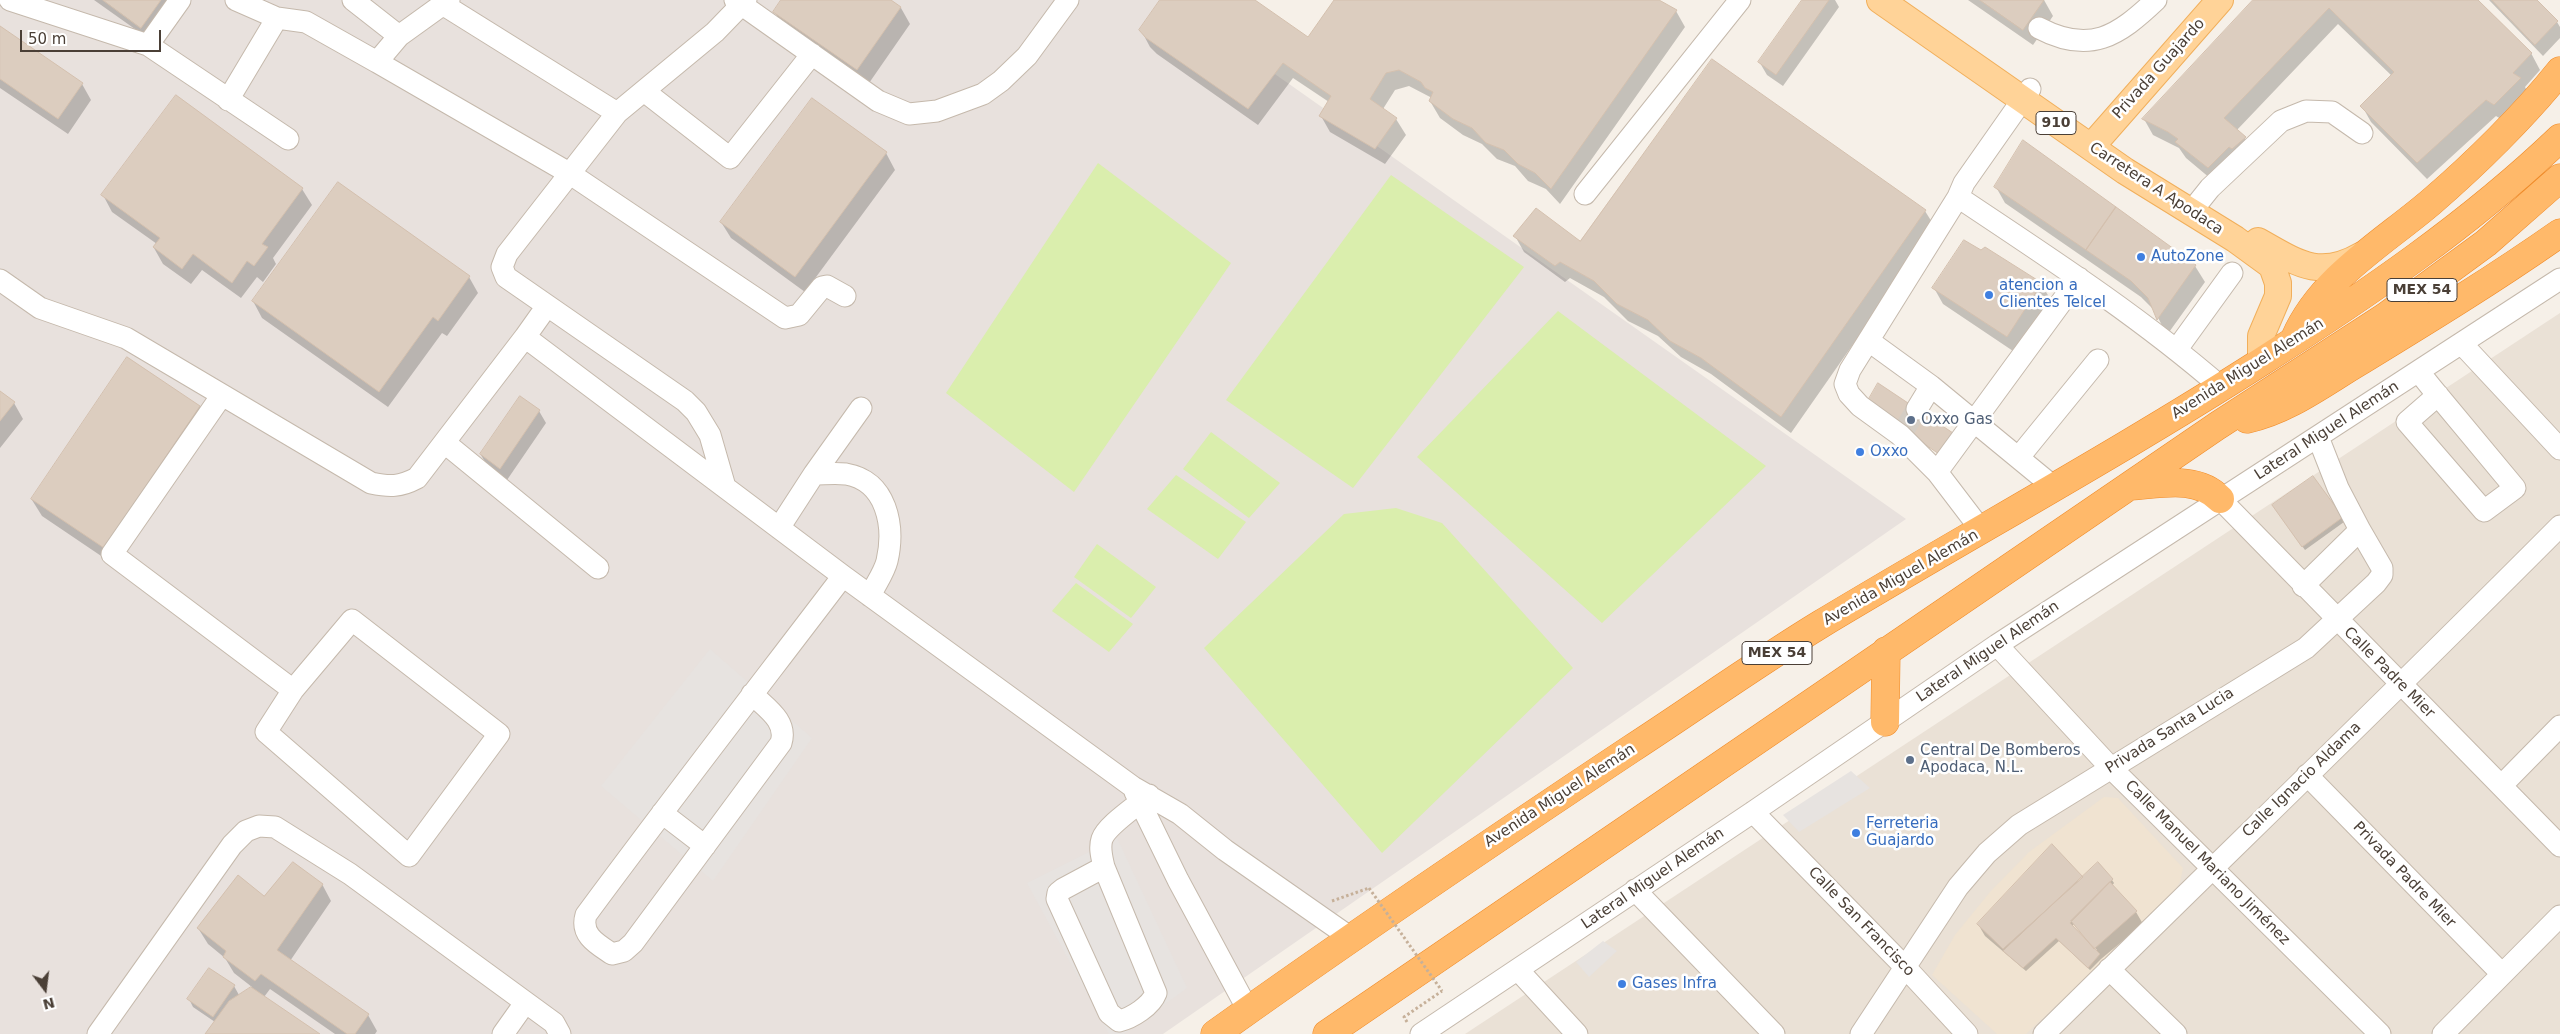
<!DOCTYPE html>
<html>
<head>
<meta charset="utf-8">
<style>
  body { margin:0 }
  #map { position:relative; width:2560px; height:1034px; overflow:hidden; background:#f6f0e8; font-family:"DejaVu Sans",sans-serif }
  canvas { display:block }
  .north { position:absolute; left:20px; top:964px; width:50px; height:50px; -webkit-text-stroke:4px #fff; paint-order:stroke; rotate:165deg; font-size:14px; font-weight:700; line-height:20px; text-align:center; color:#4a3f36 }
  .north::after { content:''; display:block; margin:auto; width:18px; height:22px; background:#4a3f36; clip-path:polygon(50% 0,100% 100%,50% 72%,0 100%) }
  .scale { position:absolute; left:20px; top:30px; width:141px; height:22px; box-sizing:border-box; border:2px solid #4a3f36; border-top:0; padding-left:6px; font-size:15px; line-height:18px; white-space:nowrap; color:#4a3f36; -webkit-text-stroke:4px #fff; paint-order:stroke }
</style>
</head>
<body>
<div id="map">
<canvas width="2560" height="1034"></canvas>
<div class="north">N</div>
<div class="scale">50 m</div>
</div>
<script>
const g = document.querySelector('canvas').getContext('2d');
g.lineJoin = 'round';
function fill(path, color) {
  g.fillStyle = color;
  g.fill(path, 'evenodd');
}
function trace(path, color, width, dash) {
  g.strokeStyle = color;
  g.lineWidth = width;
  g.lineCap = dash ? 'butt' : 'round';
  g.setLineDash(dash || []);
  g.stroke(path);
}
function drawText(font, color, halo, rows, align = 'center') {
  g.font = font + ' "DejaVu Sans",sans-serif';
  g.lineWidth = 5;
  g.setLineDash([]);
  g.textBaseline = 'middle';
  g.strokeStyle = halo;
  g.fillStyle = color;
  for (const [text, x, y, turn = 0] of rows) {
    g.save();
    g.translate(x, y);
    g.rotate((+turn || 0) * Math.PI / 180);
    g.textAlign = isNaN(turn) ? turn : align;
    if (halo) g.strokeText(text, 0, 0);
    g.fillText(text, 0, 0);
    g.restore();
  }
}
fill(new Path2D(`
  M2560,313v721h-1095z`), '#eae1d6');
fill(new Path2D(`
  M0,0h1170l736,519 -743,515h-1163z`), '#e8e1dd');
fill(new Path2D(`
  M2104,797l14,1 65,70 -3,14 -13,20 -141,132h-29l-65,-59 23,-40 35,-43 39,-40z`), '#f0e3d1');
fill(new Path2D(`
  M1098,163l133,100 -157,229 -128,-99z
  M1391,175l133,92 -171,221 -127,-88z
  M1558,311l208,155 -164,157 -185,-166z
  M1211,432l69,51 -31,35 -66,-49z
  M1176,475l70,47 -28,37 -71,-50z
  M1396,508l46,15 131,145 -191,185 -178,-205 140,-134z
  M1097,544l59,43 -25,31 -57,-41z
  M1076,583l57,41 -24,28 -57,-41z`), '#daeead');
fill(new Path2D(`
  M710,649l102,89 -99,143 -112,-95z
  M1851,771l19,17 -71,44 -16,-17z
  M1117,838l70,150 -63,46h-15l-82,-151z
  M1603,941l14,10 -28,26 -13,-15z`), '#e7e3e0');
fill(new Path2D(`
  M94,0h83l-28,39z
  M783,0h106l12,8 9,16 -43,62 -83,-58 -9,-16z
  M1162,0h91l56,39 27,-39h321l19,11 9,16 -125,177 -14,-15 -18,-8 -13,-15 -18,-7 -15,-15 -19,-9 -23,-17 -10,-17 2,-3 -23,-12 -14,4 -12,19 13,10 10,16 -21,29 -55,-32 -9,-16 8,-14 -36,-24 -35,47 -101,-71 -7,-7 -9,-17z
  M1804,0h31l4,7 -56,79 -16,-11 -7,-12z
  M1968,0h76l9,16 -20,29z
  M2255,0h221l55,53 9,17 -15,17 4,8 -25,26 -8,-5 -69,63 -56,-57 -9,-16 30,-30 -54,-52 -102,107 9,7 9,16 -37,30 -31,-26 -7,-10 -26,-13 -9,-16z
  M2489,0h46l22,22 3,5v11l-17,18z
  M0,27l82,57 9,16 -23,34 -68,-46z
  M176,97l126,92 10,16 -39,53 3,6 -13,18 -6,-5 -16,21 -39,-28 -11,14 -28,-20 -9,-16 3,-4 -45,-32 -9,-17z
  M2023,142l172,124 10,16 -38,53 -13,-25 -13,-13 -136,-94 -9,-16z
  M886,153l9,17 -90,122 -74,-54 -10,-16z
  M1925,211l10,16 -144,206 -80,-59 -30,-17 -23,-21 -30,-15 -24,-24 -34,-19 -5,4 -41,-30 -9,-16 66,6z
  M469,277l9,16 -31,43 -5,-3 -54,74 -126,-89 -9,-17z
  M2041,284l10,16 -35,53 -73,-49 -9,-16z
  M0,392l14,11 9,16 -23,29z
  M521,398l18,13 7,12 -39,57 -19,-13 -7,-12z
  M199,406l10,17 -96,141 -71,-48 -10,-16z
  M2313,478l31,44 -39,28 -29,-41z
  M2098,864l14,16 2,3 -2,3 24,26 7,12 -42,35 -11,11 -31,-29 -33,30 -41,-35 -7,-12 105,-45zM2074,924l23,26 -1,2 -24,-25z
  M322,884l9,17 -41,60 78,54 9,16 -2,3h-40l-65,-45 -6,8 54,37h-112l9,-12 -22,-15 -4,-8 45,-13 5,9 13,-8 -18,-14 -9,-15 -17,-14 -10,-16 66,-30z`), '#0003');
const building = new Path2D(`
  M103,0h58l-20,28z
  M781,0h110l10,7 -44,63 -84,-58z
  M1160,0h95l53,37 26,-37h325l18,10 -126,179 -16,-16 -17,-9 -14,-14 -18,-7 -14,-15 -19,-9 -24,-18 4,-9 -8,-4 -4,-6 -22,-12 -13,3 -16,26 27,19 -22,31 -56,-33 12,-20 -48,-33 -35,46 -102,-71 -7,-8z
  M1802,0h27l-53,75 -18,-13z
  M1980,0h64l-21,30z
  M2253,0h225l54,53 -19,20 8,5 -27,27 -8,-5 -69,63 -57,-57 34,-34 -65,-64 -105,110 22,19 -14,12 -3,-2 -21,21 -33,-26 3,-3 -10,-7 -26,-13z
  M2492,0h45l21,21 -23,24z
  M0,26l83,57 -25,36 -58,-40z
  M1712,59l214,151 -145,207 -80,-59 -31,-17 -22,-21 -31,-16 -23,-23 -34,-19 -5,4 -42,-30 23,-28 44,33z
  M176,95l127,93 -41,56 6,3 -14,19 -7,-5 -15,22 -39,-29 -11,15 -29,-22 7,-9 -59,-43z
  M812,98l75,54 -92,125 -75,-55z
  M2023,140l93,67 -30,43 -92,-63z
  M338,182l132,94 -32,45 -5,-4 -54,75 -127,-91z
  M2116,207l80,58 -39,55 -9,-22 -17,-17 -45,-31z
  M1964,240l17,10 4,-3 57,36 -35,54 -75,-49z
  M127,357l73,49 -96,142 -73,-49z
  M1878,383l75,50 -14,21 -73,-50z
  M0,391l15,11 -15,19z
  M520,396l20,14 -40,59 -20,-15z
  M2313,476l30,41 -41,30 -30,-42z
  M2052,844l31,33 -80,72 -26,-25z
  M293,862l30,22 -46,66 92,64 -14,20h-8l-86,-60 -6,7 -32,-24 3,-6 -29,-23 41,-53 26,21z
  M2098,862l15,17 -43,44 30,31 -12,14 -32,-30 -33,30 -20,-17z
  M2110,882l27,29 -43,38 -23,-28z
  M209,968l26,17 -22,32 -26,-18z
  M251,987l69,47h-115l24,-33z`);
fill(building, '#dccdbf');
trace(building, '#d4c0ae', 1);
trace(new Path2D(`
  M1904,430l13,-21`), '#d4cdc4', 21, [21, 11]);
const minor = new Path2D(`
  M10,0l138,45
  M180,0l-32,45 140,94
  M236,0l41,18 29,4 71,40 22,-26 50,-36
  M353,0l46,36
  M735,0l143,101 31,13 28,-3 46,-17 18,-13 26,-25 41,-56
  M444,5l173,108
  M2039,28c51,27 79,8 117,-28
  M377,62l192,111 216,145 14,-3 23,-28 5,-1 18,10
  M2030,89l-66,94 -6,14 -108,173 -5,14 4,10 11,12 40,29 37,37 142,-194
  M644,91l86,67 82,-104
  M228,100l49,-82
  M1585,194l155,-194
  M1958,197c90,60 181,119 263,190
  M2198,203l12,-15 71,-67 25,-10 26,1 30,21
  M0,280l40,28 86,30 245,145c19,4 29,4 46,-5l108,-141 318,239 290,211 47,27 45,36 126,88
  M525,337l22,-31
  M1869,341l62,45 124,102
  M2462,344l98,105
  M2177,349l55,-76
  M2419,372l12,15 84,101 -31,23 -77,-89 31,-27
  M222,395l-110,159 181,136
  M1917,409l14,-23
  M445,443l153,125
  M2019,457l79,-97
  M1937,472l45,59
  M814,474l47,-66
  M725,487l-15,-52 -14,-23 -11,-11 -179,-124 -4,-10 5,-13 110,-141 98,-81 31,-32
  M2220,499l340,347
  M779,528l35,-54c10,0 22,-1 32,0 41,7 49,52 41,87 -3,12 -12,24 -17,35
  M2303,586l57,-56 -22,-42 -20,-51
  M352,620l147,114 -90,122 -143,-124 27,-42z
  M1997,645l113,122 270,267
  M752,694c14,14 36,27 29,49l-148,200 -9,8 -12,3c-15,-10 -32,-19 -26,-39 84,-114 171,-226 257,-339
  M2307,775l195,199
  M2502,785l58,-59
  M1135,792l43,88 70,130
  M1753,812l152,155 62,67
  M662,813l43,33
  M1104,867l-41,22 -5,4 -1,6 52,114 10,8c13,-3 32,-15 37,-28l-52,-126c-2,-9 -5,-19 -2,-28 5,-14 35,-33 47,-44
  M1635,890l139,144
  M2109,969l67,65
  M1518,970l59,64
  M98,1034l134,-189 14,-14 13,-5 16,1 75,47 204,149 6,11
  M503,1034l22,-31
  M1421,1034l332,-222 244,-167 563,-366
  M1861,1034l97,-147 29,-34 32,-28 287,-177 70,-65 6,-8v-7l-22,-38
  M2044,1034c172,-170 346,-337 516,-508
  M2443,1034l117,-118`);
const major = new Path2D(`
  M1880,0l245,171 110,68 37,27 6,17v13l-17,40v26
  M2098,139l122,-139
  M2258,241c39,22 61,39 104,14`);
const highway = new Path2D(`
  M2295,338c26,-60 88,-95 136,-136 43,-37 94,-87 129,-131
  M2247,419c42,-9 79,-38 115,-59 67,-41 134,-82 198,-127
  M2131,486c30,-2 66,-11 89,13
  M1885,722l1,-71
  M1215,1034c137,-98 276,-192 416,-285 63,-41 126,-86 190,-125 146,-88 296,-170 440,-262 105,-67 209,-138 299,-224
  M1327,1034l890,-608 168,-109 101,-74 74,-65`);
trace(minor, '#c5b9ac', 23);
trace(major, '#f1af5b', 28);
trace(highway, '#ef8b29', 29);
trace(new Path2D(`
  M1332,901l37,-13
  M1407,1022l-3,-5 38,-26`), '#c6b099', 3, [2.5, 2.5]);
trace(minor, '#fff', 21);
trace(major, '#ffd398', 26);
trace(highway, '#ffb96a', 28);
trace(new Path2D(`
  M1369,888l73,103`), '#c6b099', 3, [2.5, 2.5]);
for (const [x, y, r, color] of [
  [2141,257,5,"#3f7fe0"],
  [1989,295,5,"#3f7fe0"],
  [1911,420,5,"#5c6f8a"],
  [1860,452,5,"#3f7fe0"],
  [1910,760,5,"#5c6f8a"],
  [1856,833,5,"#3f7fe0"],
  [1622,984,5,"#3f7fe0"]
]) {
  const dot = new Path2D();
  dot.arc(x, y, r, 0, 2 * Math.PI);
  g.fillStyle = color;
  g.fill(dot);
  trace(dot, '#fff', 2);
}
for (const [x, y, w] of [
  [2056,123,40],
  [2422,290,70],
  [1777,653,70]
]) {
  const box = new Path2D();
  box.roundRect(x - w / 2, y - 11.5, w, 23, 4);
  g.fillStyle = '#fff';
  g.fill(box);
  trace(box, '#4a3f36', 1);
}
drawText('bold 14px', '#4a3f36', null, [
  ["910",2056,123],
  ["MEX 54",2422,290],
  ["MEX 54",1777,653]
]);
drawText('15px', '#4a3f36', '#fff', [
  ["Privada Guajardo",2159,69,-48],
  ["Carretera A Apodaca",2156,189,33],
  ["Avenida Miguel Alemán",2248,369,-32],
  ["Lateral Miguel Alemán",2327,431,-33],
  ["Avenida Miguel Alemán",1901,578,-30],
  ["Lateral Miguel Alemán",1988,652,-34],
  ["Calle Padre Mier",2389,673,45],
  ["Privada Santa Lucia",2170,731,-32],
  ["Calle Ignacio Aldama",2302,780,-44],
  ["Avenida Miguel Alemán",1560,796,-33],
  ["Calle Manuel Mariano Jiménez",2207,863,45],
  ["Privada Padre Mier",2404,875,46],
  ["Lateral Miguel Alemán",1653,879,-34],
  ["Calle San Francisco",1861,922,46]
]);
drawText('15px', '#366cbe', '#fff', [
  ["AutoZone",2151,257],
  ["atencion a",1999,286],
  ["Clientes Telcel",1999,303],
  ["Oxxo",1870,452],
  ["Ferreteria",1866,824],
  ["Guajardo",1866,841],
  ["Gases Infra",1632,984]
], 'left');
drawText('15px', '#4e5e75', '#fff', [
  ["Oxxo Gas",1921,420],
  ["Central De Bomberos",1920,751],
  ["Apodaca, N.L.",1920,768]
], 'left');
</script>
</body>
</html>
